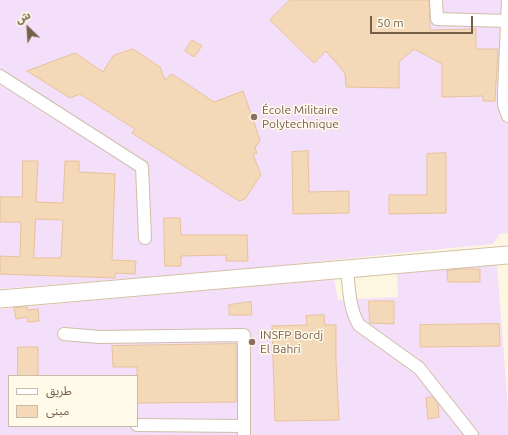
<!DOCTYPE html>
<html>
<head>
<meta charset="utf-8">
<style>
  body { margin:0 }
  #map { position:relative; width:508px; height:435px; overflow:hidden; background:#fdf7e2; font-family:Ubuntu,"Noto Sans Arabic",sans-serif }
  canvas { display:block }
  .legend { position:absolute; left:8px; top:375px; width:130px; height:52px; box-sizing:border-box; background:#fffae9; border:1px solid #c8bca8; margin:0; padding:5px 7px; list-style:none; font-size:12px; color:#765f47 }
  .legend li { display:flex; align-items:center; gap:8px; height:20px }
  .legend b { width:20px; border:1px solid #c8bca8 }
  .north { position:absolute; left:8px; top:8px; width:40px; height:40px; -webkit-text-stroke:3px #fffae9; paint-order:stroke; rotate:335deg; font-size:11px; font-weight:700; line-height:16px; text-align:center; color:#765f47 }
  .north::after { content:''; display:block; margin:auto; width:14px; height:18px; background:#765f47; clip-path:polygon(50% 0,100% 100%,50% 72%,0 100%) }
  .scale { position:absolute; left:370px; top:16px; width:103px; height:18px; box-sizing:border-box; border:2px solid #765f47; border-top:0; padding-left:5px; font-size:12px; line-height:14px; white-space:nowrap; color:#765f47; -webkit-text-stroke:3px #fffae9; paint-order:stroke }
</style>
</head>
<body>
<div id="map">
<canvas width="508" height="435"></canvas>
<ul class="legend">
<li><b style="height:5px;background:#fff"></b>طريق</li>
<li><b style="height:11px;background:#f4d9b8"></b>مبنى</li>
</ul>
<div class="north">ش</div>
<div class="scale">50 m</div>
</div>
<script>
const g = document.querySelector('canvas').getContext('2d');
g.lineJoin = 'round';
function fill(path, color) {
  g.fillStyle = color;
  g.fill(path, 'evenodd');
}
function trace(path, color, width, dash) {
  g.strokeStyle = color;
  g.lineWidth = width;
  g.lineCap = dash ? 'butt' : 'round';
  g.setLineDash(dash || []);
  g.stroke(path);
}
function drawText(font, color, halo, rows, align = 'center') {
  g.font = font + ' Ubuntu,sans-serif';
  g.lineWidth = 3;
  g.setLineDash([]);
  g.textBaseline = 'middle';
  g.strokeStyle = halo;
  g.fillStyle = color;
  for (const [text, x, y, turn = 0] of rows) {
    g.save();
    g.translate(x, y);
    g.rotate((+turn || 0) * Math.PI / 180);
    g.textAlign = isNaN(turn) ? turn : align;
    if (halo) g.strokeText(text, 0, 0);
    g.fillText(text, 0, 0);
    g.restore();
  }
}
fill(new Path2D(`
  M0,0h508v233l-8,1 -7,10 -171,17 -51,6 -271,22z
  M497,265l11,142v28h-508v-126l334,-30 4,21 60,-3 -1,-25zM9,376h128v50h-128z`), '#f4dffa');
const building = new Path2D(`
  M290,0h139l1,30 46,-1v20h22l-3,52h-12v-5l-41,1v-33l-28,-15 -15,13v26l-53,-1 -1,-14 -19,-22 -12,12 -44,-43z
  M192,40l10,6 -8,11 -9,-6z
  M133,49l27,18 5,13 7,-6 42,28 29,-11 17,49 -5,8 2,5 -4,1 8,21 -16,24 -6,2 -107,-68 3,-4 -55,-35 -10,4 -43,-27 48,-18 28,19 10,-16z
  M308,151l1,41 40,-1v22l-56,1 -1,-62z
  M446,153v60l-57,1v-19h38v-41z
  M23,161h15l-2,41 27,1 2,-42h14v11l36,2 -3,86 24,1 -1,13 -20,-1v5l-115,-4v-18l20,1 1,-35h-21v-25h22zM36,219l27,1 -2,38h-27z
  M164,218h16l1,17h66l1,26h-22v-6l-45,1v10h-16z
  M460,269h20v13h-32l-1,-11z
  M369,301h25v23l-24,-1z
  M251,302l1,13h-23v-10z
  M27,307v3l11,-1 1,12 -11,1 -1,-5 -11,2 -2,-11z
  M324,315l1,10h11v37l3,58 -64,1 -3,-95 35,-1 -1,-9z
  M499,324l1,22 -80,1v-22z
  M236,344v58l-99,1v-36h-24l-1,-21z
  M18,347h20v29h-20z
  M433,397l5,7 1,13 -11,2 -2,-21z`);
fill(building, '#f4d9b8');
trace(building, '#e8c298', 1);
const minor = new Path2D(`
  M436,0l1,19 70,2
  M508,0l-4,93v12l4,11
  M0,76l142,91 3,71
  M347,269c2,18 2,40 12,56l60,43 53,67
  M64,334l35,3 145,-2v100
  M137,425l107,1`);
const secondary = new Path2D(`
  M0,299l508,-44`);
trace(minor, '#cfbfa8', 14);
trace(secondary, '#d3c0a5', 19);
trace(minor, '#fff', 12);
trace(secondary, '#fff', 17);
for (const [x, y, r, color] of [
  [254,117,4,"#8d6e63"],
  [252,342,4,"#8d6e63"]
]) {
  const dot = new Path2D();
  dot.arc(x, y, r, 0, 2 * Math.PI);
  g.fillStyle = color;
  g.fill(dot);
  trace(dot, '#fffae9', 1.5);
}
drawText('12px', '#785e54', '#fffae9', [
  ["École Militaire",262,110],
  ["Polytechnique",262,124],
  ["INSFP Bordj",260,335],
  ["El Bahri",260,349]
], 'left');
</script>
</body>
</html>
